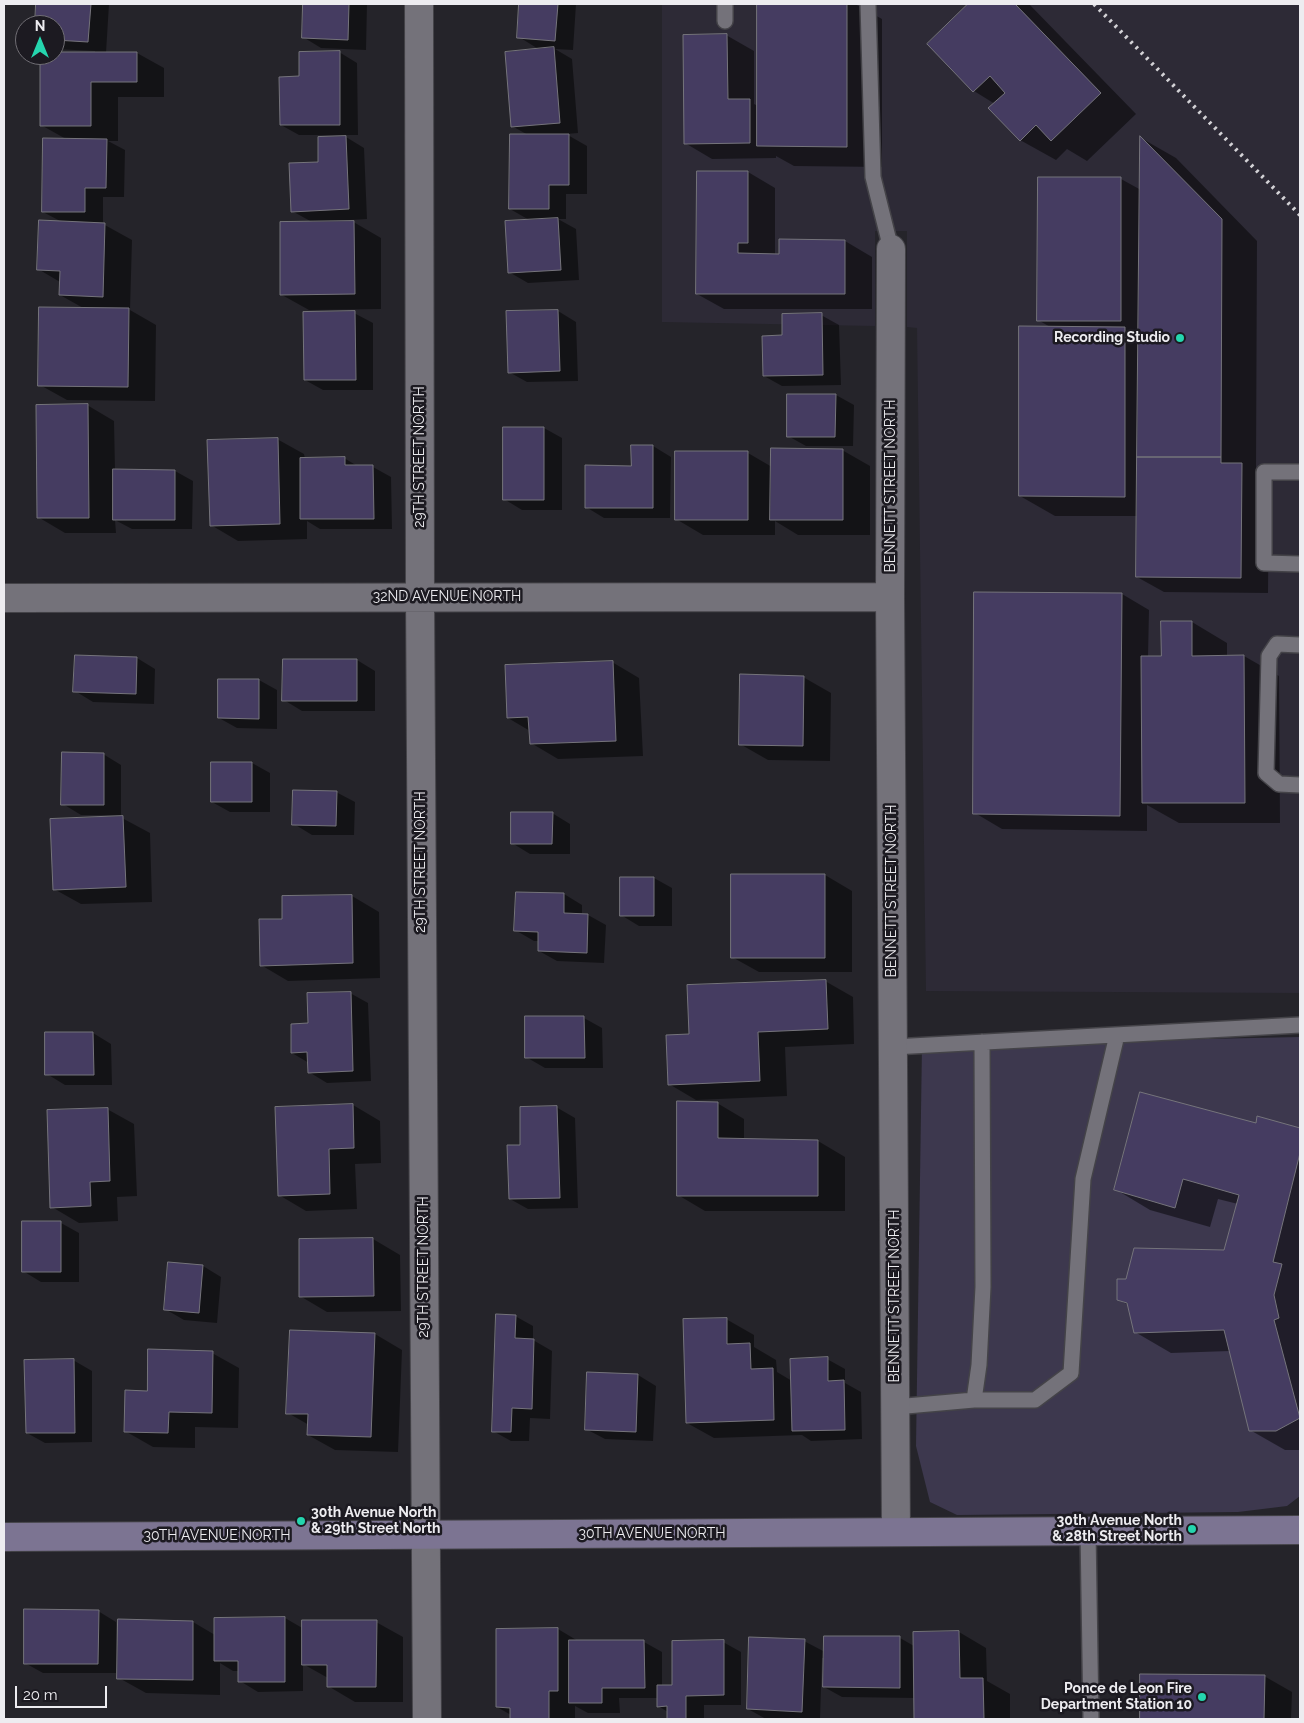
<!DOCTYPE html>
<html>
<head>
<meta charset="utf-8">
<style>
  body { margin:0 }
  #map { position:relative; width:1304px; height:1723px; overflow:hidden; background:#25242a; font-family:Raleway,sans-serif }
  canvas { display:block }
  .frame { position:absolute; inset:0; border:5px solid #edecf0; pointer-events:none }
  .north { position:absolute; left:15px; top:15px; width:50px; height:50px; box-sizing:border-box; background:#1c1a21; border:1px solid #706e74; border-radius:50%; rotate:0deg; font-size:14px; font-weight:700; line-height:20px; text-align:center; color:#edecf0 }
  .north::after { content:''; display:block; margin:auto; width:18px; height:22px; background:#25d5ae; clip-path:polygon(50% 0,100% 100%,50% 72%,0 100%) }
  .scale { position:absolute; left:15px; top:1686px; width:92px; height:22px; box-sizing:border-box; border:2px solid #edecf0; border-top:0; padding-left:6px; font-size:15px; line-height:18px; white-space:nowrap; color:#edecf0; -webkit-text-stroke:4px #1c1a21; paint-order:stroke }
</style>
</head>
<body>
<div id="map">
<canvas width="1304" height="1723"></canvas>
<div class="frame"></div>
<div class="north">N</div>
<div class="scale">20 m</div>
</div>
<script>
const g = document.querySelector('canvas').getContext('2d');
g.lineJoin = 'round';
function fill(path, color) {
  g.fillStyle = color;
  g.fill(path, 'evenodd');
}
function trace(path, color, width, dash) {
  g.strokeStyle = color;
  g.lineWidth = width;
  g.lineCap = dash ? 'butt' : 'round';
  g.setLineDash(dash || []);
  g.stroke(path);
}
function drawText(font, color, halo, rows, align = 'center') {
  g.font = font + ' Raleway,sans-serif';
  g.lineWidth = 5;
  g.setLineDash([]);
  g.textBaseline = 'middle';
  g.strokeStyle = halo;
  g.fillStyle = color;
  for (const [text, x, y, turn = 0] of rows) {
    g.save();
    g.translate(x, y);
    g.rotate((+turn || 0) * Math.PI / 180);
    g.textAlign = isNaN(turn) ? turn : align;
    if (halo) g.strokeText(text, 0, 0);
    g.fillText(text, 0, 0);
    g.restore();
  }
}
fill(new Path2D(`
  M662,4h638v989l-374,-2 -9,-663 -10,-1v-96h-32v95l-213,-4z`), '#2d2a36');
fill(new Path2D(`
  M1300,1037v459l-13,10 -49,6 -281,3 -27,-13 -14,-56 6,-401z`), '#3d384e');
fill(new Path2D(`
  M37,4h72l-3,49h31l27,15v29h-46v44h-10l17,9 -1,47h-21v27l29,16 -2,70 26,15 -1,76 -88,-1 -27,-15 45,-76 -25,-14v-13l-22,-13 24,-47 -19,-10 23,-73 -25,-14 1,-70 53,-2v-2l-40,-2v-24h-19z
  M304,4h63l-1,46 -45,-2 -18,-11z
  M521,4h55l-3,46 -18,-1 17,10 6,74 -12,1 21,12v48h-21v25h-8l18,10 3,51 -51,3 -19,-11 22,-51 -21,-12 18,-74 -16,-9 28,-76 -21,-13z
  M758,4h97l27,15v148l-88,-1 -18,-10v2l-64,1 -27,-16 41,-108 28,16v53l4,2z
  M970,4h59l107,110 -49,47 -20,-12 -11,11 -36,-20 -25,-36 -21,-13 -46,-47z
  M339,52l18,11 1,72h-59l-18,-10 19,-47z
  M346,137l18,11 3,71 -17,1 31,18v71l-72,1 -27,-15 30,-73 -20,-11 28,-48 -1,-25z
  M1141,138l35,20 81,83 -1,231 13,8 -1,113 -104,-1 -27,-15 1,-61h-83l-35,-20 32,-168 -14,-8 1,-142 82,1 20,11z
  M748,172l27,16v67h5v-15l65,1 27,16v52h-148l-27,-15z
  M558,311l18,11 2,59 -51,1 -18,-10z
  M354,313l19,10v67h-50l-18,-10z
  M821,315l18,10 2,60 -59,1 -18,-10 20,-40z
  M836,395l18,10 -1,41h-47l-18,-10z
  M87,405l27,16 1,49 60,1 18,10 -1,48h-60l-17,-9 1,13h-51l-27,-16z
  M504,428h40l18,10v72h-40l-18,-11z
  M277,439l27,15 1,5 39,-1 15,9h14l18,10 1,52h-72l-13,-8v18l-69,2 -27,-16z
  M632,446h21l18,11 -1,61h-66l-18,-11 46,-40z
  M842,450l28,16v69h-72l-23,-14v14h-72l-27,-16 72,-66 24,14z
  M1122,594l27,16 -1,47h14v-35h30l35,21v13h17l35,20 1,147h-101l-32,-18v26l-145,-2 -27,-16z
  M76,656l61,2 18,11 -1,35 -61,-2 -18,-11z
  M357,660l18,11v40h-73l-18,-11z
  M612,662l27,16 4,78 -85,3 -27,-16 -1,-12 -22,-13z
  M803,677l28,16 -1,68 -62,-1 -28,-16z
  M219,680h40l18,10v39l-40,-1 -18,-10z
  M103,754l18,11v50h-40l-18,-11z
  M252,763l18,10v39h-40l-18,-10z
  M336,792l19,10 -1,33h-42l-18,-11z
  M552,813l18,11v30h-40l-18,-11z
  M122,818l28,15 2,69 -71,2 -27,-15z
  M825,875l27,16v81h-93l-27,-15z
  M654,878l18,10v38h-33l-18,-11z
  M564,894l18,11v10h6l18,10 -2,38 -47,-2 -18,-10 1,-10h-6l-19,-11z
  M352,896l27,16 1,66 -92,3 -27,-16 23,-45v-23z
  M825,981l28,16 1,47 -69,3 2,49 -91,4 -27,-16 22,-48z
  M350,993l18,10 3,78 -44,2 -18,-11v-9l-17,-10 17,-29z
  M584,1018l18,10 1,40h-58l-19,-11z
  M93,1033l18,11 1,41h-47l-18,-11v-40z
  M717,1103l27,16v21l74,1 27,16v54h-140l-27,-16z
  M353,1105l27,16 1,42 -26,1 2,45 -51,2 -27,-16z
  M556,1107l19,11 3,90 -50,1 -18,-10 11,-53z
  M107,1109l27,15 3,72 -20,1 1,24 -39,2 -27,-16z
  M1258,1117l42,13v320h-15l-35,-20 -20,-79 -59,2 -36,-21 -6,-27 -11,-5 9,-20 98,-28 13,-48 -20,-5 -8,28 -60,-17 -35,-21 142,-64z
  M24,1223h37l18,10v49h-38l-18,-11z
  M373,1239l27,16 1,56 -74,1 -27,-16v-56z
  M169,1263l34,3 18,11 -4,46 -33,-3 -19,-11z
  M515,1316l18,10v14l19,11 -2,68 -20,-1 -1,23h-18l-18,-10z
  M726,1319l28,16v12l22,13 1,12 15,9 35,-22 18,10v14l16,9 1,47 -51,2 -9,-6 -88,3 -27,-15z
  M375,1334l27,16 -4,102 -63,-2 -27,-15 1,-10 -21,-12z
  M212,1353l27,15 -1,60 -43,-1v21l-42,-1 -28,-16 23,-38z
  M73,1360l19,11v71l-47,1 -18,-10z
  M638,1375l18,11 -3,55 -48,-2 -19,-10z
  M98,1611l18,11v51h-73l-18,-10z
  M285,1618l19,11 72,-7 27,15v65h-48l-27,-16v-8l-25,-14v27l-45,1 -18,-11 -1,-10h-6l-13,-8v32l-74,-2 -27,-15 74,-56 22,13z
  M558,1629l20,12 66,1 18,10v34h11l50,-44 18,10v53h-37v14h-36v-7l-10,-6v-8h-39l1,15h-32l-13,-7v13h-64v-4l-14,-8z
  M959,1632l27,16 1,33 23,13v25h-95v-21l-73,-1 -18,-10 1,-29h-3l-2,61h-54l-18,-10 56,-68 21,11 75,-14 14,8z
  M1141,1675l123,1 28,16 -1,27h-150z`), '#0007');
const building = new Path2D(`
  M36,4h55l-3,38 -33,-2v-15h-20z
  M303,4h46l-1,36 -46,-2z
  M519,4h39l-3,37 -38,-3z
  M757,4h90v143l-90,-1z
  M968,4h47l86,89 -50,48 -15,-16 -16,16 -32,-33 17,-15 -15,-17 -17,16 -46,-48z
  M727,34l1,65h22v44l-66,1 -1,-109z
  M554,47l6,76 -49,4 -6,-75z
  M340,51v74h-60l-1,-48 20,-1v-24z
  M55,52h82v30h-46v44h-51v-71h15z
  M510,134h59v51h-20v24h-40z
  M346,136l3,73 -58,3 -2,-49 29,-1v-25z
  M1140,136l82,83 -1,238h-84z
  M43,138l64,1 -1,49h-21v24h-43z
  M697,171h51v72h-10v10l41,1v-15l66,1v54h-149z
  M1038,177h83v144h-84z
  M558,218l3,52 -53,3 -3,-52z
  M39,220l66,3 -2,74 -44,-2 1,-24 -23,-1z
  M354,221l1,73 -75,1v-73z
  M39,307l90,1 -1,79 -90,-1z
  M558,310l2,61 -52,2 -2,-62z
  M355,311l1,69h-52l-1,-68z
  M822,313l1,62 -60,1 -1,-40 20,-1v-21z
  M1019,326l106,1v170l-106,-1z
  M787,394h49l-1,43h-48z
  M88,404l1,114h-52l-1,-113z
  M503,427h41v73h-41z
  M278,438l2,86 -70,2 -3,-86z
  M631,445h22v63h-68v-43l46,1z
  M771,448l72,1v71h-73z
  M675,451h73v69h-73z
  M345,457v8h28l1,54h-74v-61z
  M1137,457h84v6h21l-1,115 -105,-1z
  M113,469l62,1v50h-62z
  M974,592l148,1 -2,223 -147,-2z
  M1161,621h31v35l52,-1 1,148h-103l-1,-147h20z
  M75,655l62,2 -1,37 -63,-2z
  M283,659h74v42h-75z
  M613,661l3,80 -86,3 -2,-27 -21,1 -2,-53z
  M740,674l64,2 -1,70 -64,-1z
  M218,679h41v40l-41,-1z
  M62,752l42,1v52h-43z
  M211,762h41v40h-41z
  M293,790l44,1 -1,35 -44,-1z
  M511,812h42l-1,32h-41z
  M123,816l3,71 -73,3 -3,-71z
  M731,874h94v84h-94z
  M620,877h34v39h-34z
  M516,892l48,1v20l24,1 -1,39 -49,-2v-19l-24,-1z
  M352,895l1,68 -93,3 -1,-47h23v-23z
  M826,980l2,49 -70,3 2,49 -92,4 -2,-50 23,-1 -2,-49z
  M351,992l2,79 -45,2 -1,-21 -16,1v-29l17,-1 -1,-30z
  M525,1016h59l1,42h-60z
  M45,1032h48l1,43h-49z
  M1140,1092l116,31 1,-7 43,12v25l-27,109 9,2 -8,31 5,23 -5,2 26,98 -24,13h-27l-25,-101 -90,3 -7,-30 -10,-3v-21h9l8,-31 90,2 15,-55 -56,-16 -8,29 -61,-18z
  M677,1101l41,1v36l100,2v56h-141z
  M353,1104l1,44 -25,1 1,45 -52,2 -3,-89z
  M557,1106l3,92 -51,1 -2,-54h13v-38z
  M108,1108l2,73 -20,1 1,24 -41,2 -3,-98z
  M22,1221h39v51h-39z
  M373,1238l1,58 -75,1v-58z
  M168,1262l35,3 -4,48 -35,-3z
  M496,1314l20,1 -1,23 19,1 -2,70 -20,-1 -1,24h-19z
  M727,1318v26l23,-1 1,26 22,-1 1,52 -88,3 -3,-104z
  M290,1330l85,3 -4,104 -64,-2 1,-21h-22z
  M148,1349l65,2 -1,62 -43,-1 -1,21 -44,-1 1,-42 22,1z
  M828,1357v24l16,-1 1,50 -53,1 -2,-72z
  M74,1359l1,74h-49l-2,-73z
  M587,1372l51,2 -2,58 -51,-2z
  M24,1609l75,1 -1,54h-74z
  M285,1617v65h-47v-21h-24v-43z
  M118,1619l75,2v59l-76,-1z
  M302,1620h75l-1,67h-49v-22h-25z
  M558,1628v63h-9v28h-39v-11l-14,-1v-78z
  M959,1631l1,47h23l1,41h-70l-1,-87z
  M824,1636h76v52l-77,-1z
  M749,1637l56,2 -3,73 -55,-3z
  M569,1640h75l1,48h-43v15h-33z
  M724,1640v55l-38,1v23h-19v-13l-10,1v-22h15v-44z
  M1140,1674l125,1 -1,44h-124z`);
fill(building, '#453c61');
trace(building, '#75747b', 1);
const lane = new Path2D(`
  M868,4l5,173 18,72
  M725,21v-17
  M1300,472h-36v91l36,1
  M1300,645l-23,-1 -8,12 -3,117 13,11 21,1
  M893,1047l407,-22
  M974,1400h61l36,-27 12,-194 34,-144
  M895,1407l79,-7 5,-35 4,-78 -1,-245
  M1088,1531l3,188`);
const street = new Path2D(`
  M419,4l1,593 7,1122
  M891,249l-1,348 6,935
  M4,598l886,-1`);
const secondary = new Path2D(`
  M4,1537l1296,-7`);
trace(lane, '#444348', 18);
trace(street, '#444348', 30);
trace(secondary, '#444348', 30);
trace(lane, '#74727a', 15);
trace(street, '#74727a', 28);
trace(secondary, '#7c7492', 28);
trace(new Path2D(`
  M1094,4l206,211`), '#d3d2d6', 4, [2.5, 5]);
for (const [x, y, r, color] of [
  [1180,338,5,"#25d5ae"],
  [301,1521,5,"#25d5ae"],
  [1192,1529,5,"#25d5ae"],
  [1202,1697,5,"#25d5ae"]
]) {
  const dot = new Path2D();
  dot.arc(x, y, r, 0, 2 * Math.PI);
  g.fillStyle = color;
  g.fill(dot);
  trace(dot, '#1c1a21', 2);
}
drawText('bold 14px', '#edecf0', '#1c1a21', [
  ["Recording Studio",1170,338],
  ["30th Avenue North",311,1513,"left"],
  ["& 29th Street North",311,1529,"left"],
  ["30th Avenue North",1182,1521],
  ["& 28th Street North",1182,1537],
  ["Ponce de Leon Fire",1192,1689],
  ["Department Station 10",1192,1705]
], 'right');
drawText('14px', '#edecf0', '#1c1a21', [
  ["29TH STREET NORTH",420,457,-90],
  ["BENNETT STREET NORTH",891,486,-90],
  ["32ND AVENUE NORTH",447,597],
  ["29TH STREET NORTH",421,862,-90],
  ["BENNETT STREET NORTH",892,891,-90],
  ["29TH STREET NORTH",424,1267,-90],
  ["BENNETT STREET NORTH",895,1296,-90],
  ["30TH AVENUE NORTH",652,1534],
  ["30TH AVENUE NORTH",217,1536]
]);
</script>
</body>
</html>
